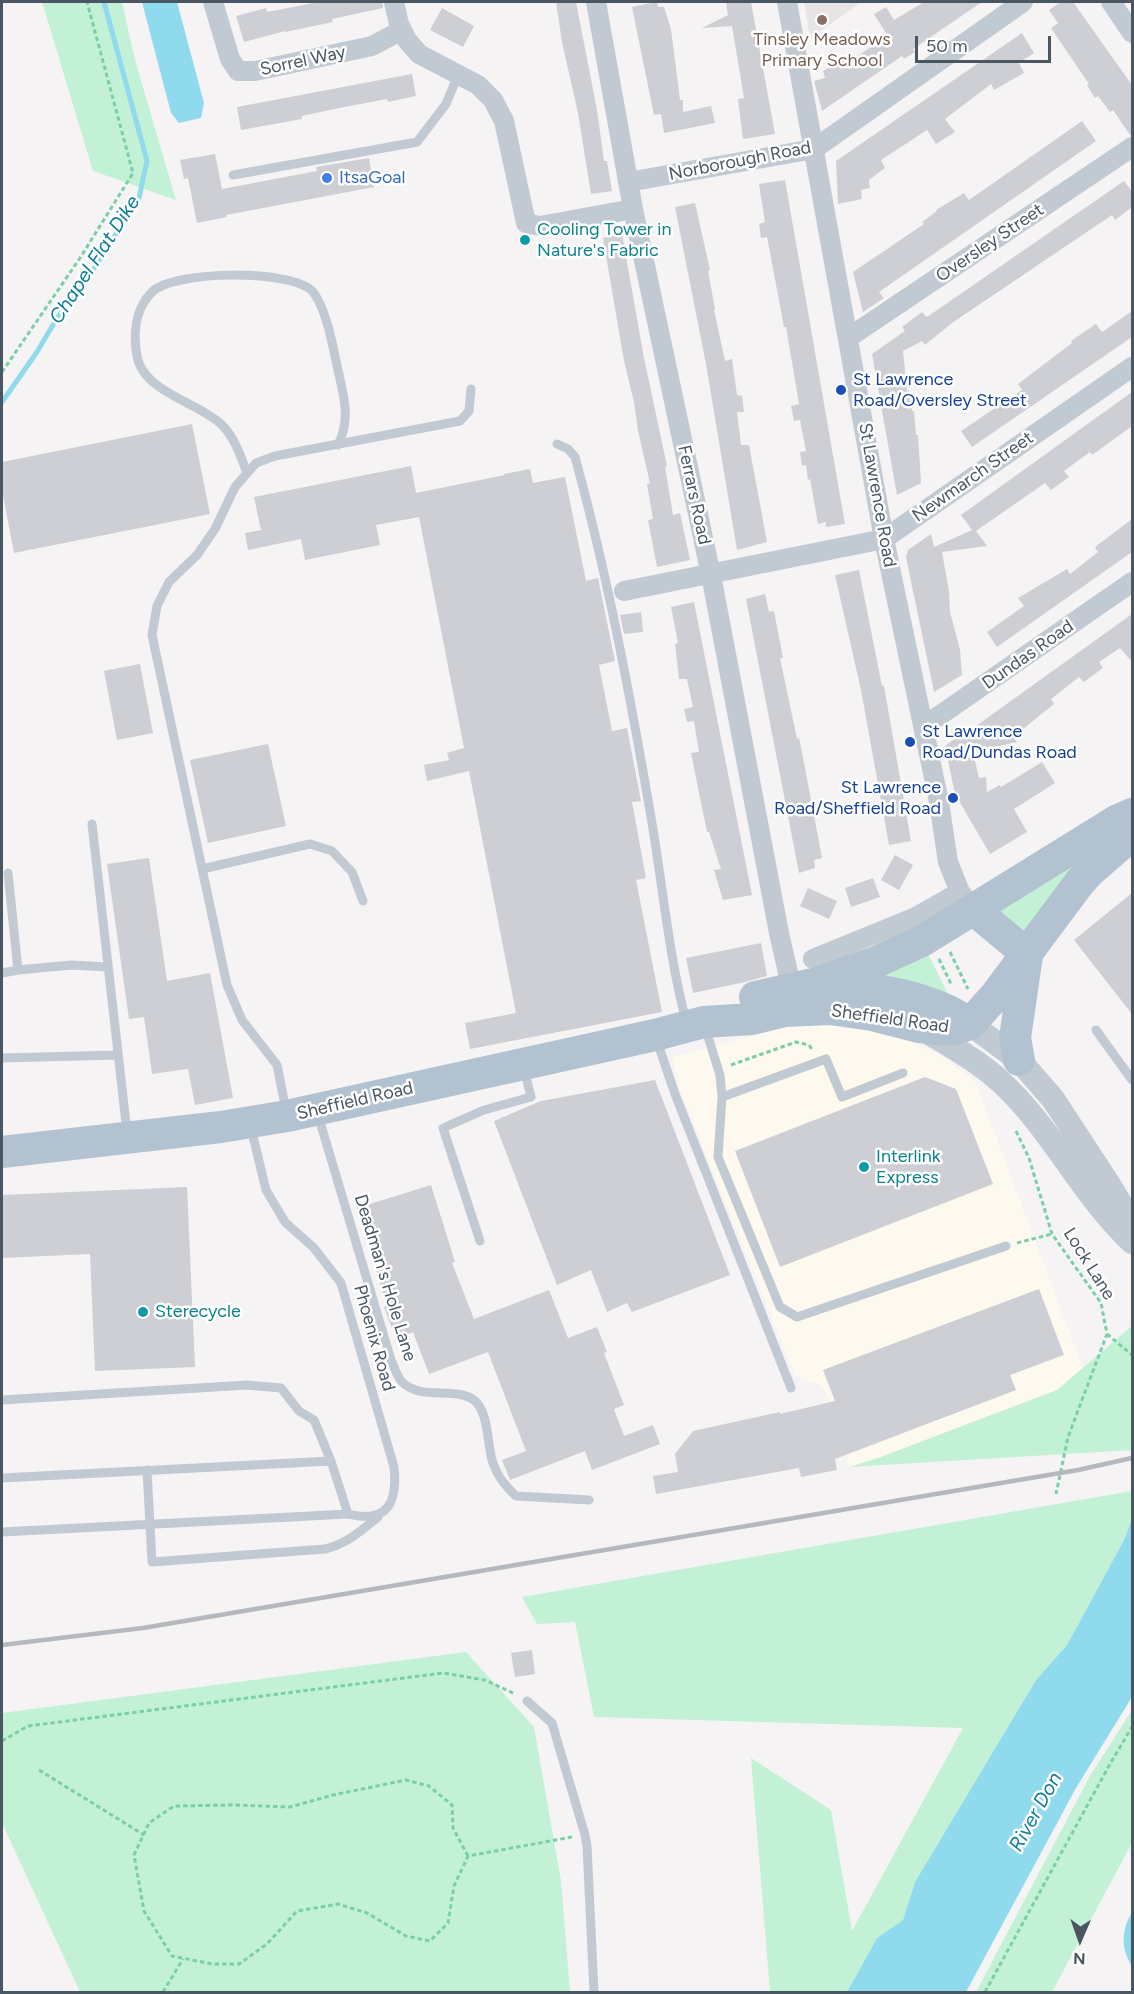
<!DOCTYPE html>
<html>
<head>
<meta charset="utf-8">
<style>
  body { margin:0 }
  #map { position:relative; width:1134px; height:1994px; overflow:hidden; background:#f5f3f3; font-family:Figtree,sans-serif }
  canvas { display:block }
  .frame { position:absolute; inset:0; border:3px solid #4a5661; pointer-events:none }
  .north { position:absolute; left:1050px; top:1910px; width:60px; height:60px; -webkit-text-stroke:4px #fff; paint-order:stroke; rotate:182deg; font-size:16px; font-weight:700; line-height:24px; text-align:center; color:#4a5661 }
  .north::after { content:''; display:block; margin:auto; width:21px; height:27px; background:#4a5661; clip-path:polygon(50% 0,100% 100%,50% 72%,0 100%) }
  .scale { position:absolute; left:915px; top:36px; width:136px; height:27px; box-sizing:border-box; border:3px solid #4a5661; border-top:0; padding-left:8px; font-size:18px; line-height:21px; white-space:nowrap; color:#4a5661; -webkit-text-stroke:4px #fff; paint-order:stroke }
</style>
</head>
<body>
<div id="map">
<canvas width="1134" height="1994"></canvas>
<div class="frame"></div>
<div class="north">N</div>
<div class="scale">50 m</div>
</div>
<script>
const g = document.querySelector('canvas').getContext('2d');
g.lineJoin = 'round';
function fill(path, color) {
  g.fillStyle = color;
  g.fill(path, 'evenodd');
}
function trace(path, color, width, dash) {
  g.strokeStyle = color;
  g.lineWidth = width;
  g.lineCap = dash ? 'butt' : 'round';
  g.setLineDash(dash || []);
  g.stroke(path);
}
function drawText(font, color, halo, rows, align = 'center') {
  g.font = font + ' Figtree,sans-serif';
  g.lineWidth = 5;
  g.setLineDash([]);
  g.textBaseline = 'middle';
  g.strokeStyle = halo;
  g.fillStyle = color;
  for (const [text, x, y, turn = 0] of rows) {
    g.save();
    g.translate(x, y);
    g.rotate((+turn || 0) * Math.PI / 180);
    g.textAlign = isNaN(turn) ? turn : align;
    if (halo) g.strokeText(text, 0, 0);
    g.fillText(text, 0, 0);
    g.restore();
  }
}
fill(new Path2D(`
  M834,1025l64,11 42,19 35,26 108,287 -26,22 -179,68 -29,9 -9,-46 -18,-35 -27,-11 -114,-283 -9,-35 117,-31z`), '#fdf9ef');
fill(new Path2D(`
  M804,2h58l-52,36z`), '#e6e4e5');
fill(new Path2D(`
  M42,2h80l13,58 41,140 -83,-29z
  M1120,825l-95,113 -35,-25z
  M926,950l24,48 -95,-18z
  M1132,1326v124l-283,17 29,-9 179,-68z
  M1132,1491v28l-8,21 -57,105 -31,35 -121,202 -12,38 -26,18 -30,54h-77l-19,-234 80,52 21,121 111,-203 -369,-11 -19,-95 -38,2 -15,-27z
  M466,1652l68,75 27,154 9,111h-490l-78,-169v-110z
  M1132,1710v133l-80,149h-76l114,-216z`), '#c3f1d5');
fill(new Path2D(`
  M142,2h35l27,101 -3,15 -22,5 -8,-10z
  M1132,1519v178l-56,91 -110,204h-119l30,-54 26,-18 12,-38 121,-202 31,-35 57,-105z
  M1132,1913v53c-11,-16 -11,-37 0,-53z`), '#90daee');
trace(new Path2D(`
  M2,402l35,-50 20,-34 27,-34 55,-86 8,-37 -43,-159`), '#90daee', 5);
fill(new Path2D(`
  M319,2h63l1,6 -51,11 1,3 -48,10v-1l-41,11 -8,-26 30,-8 1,4z
  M556,2h20l21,108 7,51h3l5,30 -21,3 -13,-81 -16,-71z
  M657,2l1,5h6l7,22 9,71h3v12l28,-6 4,17 -51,10 -3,-19 -7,1 -22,-108z
  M726,2h25l24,132 -32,5 -5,-40 6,-1 -12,-72 -30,2 26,-13z
  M924,2h58l-69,47 2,3 -11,7 -2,-3 -80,55 -8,-30 11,-3 -2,-7 28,-17 3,4 34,-22 -14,-22 12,-7 8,13z
  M1061,2h12l59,83v50h-2l-17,-25 -3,2 -12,-16 -3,2 -8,-13 2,-1 -38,-56 7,-5 -9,-13z
  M442,8l32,18 -11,21 -33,-17z
  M1022,33l12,20 -15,10 5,10 -30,17 -3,-6 -46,35 10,13 -19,12 -9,-14 -46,30 4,8 -16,12 1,8 -9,2 1,9 -24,5 -2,-43z
  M412,74l4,22 -28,6 -1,-3 -48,9 -37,8v3l-61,11 -4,-23z
  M1082,121l14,20 -217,151 5,6 -21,14 -10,-40 71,-48 -2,-2 15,-11 -1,-1 28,-17 5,7z
  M215,154l7,35 95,-18 -1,-4 53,-9 5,29 -148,28 1,2 -30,6 -9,-45 -4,1 -4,-19z
  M785,180l60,344 -19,3v-5l-8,2 -8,-45 -2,1 -2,-15 -4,1 -2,-14 6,-1 -6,-31 -6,1 -3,-15 8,-2 -13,-77h-2l-17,-90 -6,1 -2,-14 6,-2 -6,-38z
  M1124,181l8,11v15l-17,13 -3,-5 -160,108 -27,22 -3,-4 -19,10 4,40 2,-1 3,21h2l2,24h2l3,48 -24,12 -25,-141 33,-23 -3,-4 20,-15 5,5z
  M695,203l15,67 -2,1 7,38 -1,1 11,51 7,-2 5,36 5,1 2,16h-7l4,33h8l18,97 -30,8 -31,-186 -31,-157z
  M622,234l22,124 23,108 -2,1 8,48 7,-2 10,47 -33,7 -9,-47 5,-1 -6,-35 3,-1 -12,-52 -4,-29 -10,-41 -21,-123z
  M1132,311v26l-160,110 -11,-16 61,-41 -4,-6 54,-41 -1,-2 25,-17 6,8z
  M1132,392v34l-40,29 -2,-3 -26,19 5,6 -18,13 -6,-7 -69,48 11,15 -45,6 7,39 1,21 10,38 2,25 -28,17 -28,-135 2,-7 23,-16 3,13 38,-17 -11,-15z
  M192,424l18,90 -196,39 -12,-63v-28z
  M411,466l5,27 89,-18 -1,-1 26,-5 3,14 32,-6 21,104 12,-3 17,83 -16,4 13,66 15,-3 14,73 -9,1 14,76 -10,2 26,132 -192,37 -5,-26 51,-10 -47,-242 -42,10 -3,-16 25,-5 -2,-7 17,-5 -45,-231 -43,8 4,20 -75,15 -4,-21 -53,11 -3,-17 16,-3 -7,-33z
  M1132,519v33l-135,95 -10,-15 37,-26 -6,-8 49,-29 3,5 28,-22 -3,-5z
  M859,570l23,116h2l27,155 -22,4 -28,-155 -26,-115z
  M765,594l4,18 5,-1 9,47h-3l17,81 2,-1 6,30 17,90 -8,2 1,8 -16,5 -53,-274z
  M694,602l58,293 -29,5 -9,-30 7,-1 -12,-37h-2l-16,-79 8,-1 -5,-31 -7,1 -3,-13 9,-2 -6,-28h-8l-4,-35 3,-1 -7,-36z
  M641,612l2,20 -19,2 -4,-19z
  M1132,614v48l-12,-14 -21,14 4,6 -19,14 -5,-5 -28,22 3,5 -41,33 4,5 -44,10 6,26 7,-1 1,15 13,-7 1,2 41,-25 13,21 -41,26 13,23 -37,22 -35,-60 -10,-48 24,-18v3z
  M140,664l13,69 -36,7 -13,-69z
  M268,744l18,82 -78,17 -18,-83z
  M895,855l18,10 -14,25 -18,-10z
  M149,858l18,123 43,-8 23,125 -38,7 -7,-36 -36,5 -8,-57 -15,2 -22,-155z
  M873,878l7,19 -29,10 -6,-19z
  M808,888l29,13 -8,18 -29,-13z
  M1132,893v121l-58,-74z
  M761,943l6,33 -22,6 -52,11 -7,-35z
  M925,1077l31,12 37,95 -213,83 -45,-116z
  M655,1080l75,195 -98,37 -5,-9 -20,9 -16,-42 -34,15 -63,-164 47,-20z
  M431,1185l24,77 -3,1 22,56 75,-29 19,48 29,-11 10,25 -3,1 20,52 -10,4 10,27 29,-11 7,19 -68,26 -7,-19 -75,29 -8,-20 24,-9 -38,-99 -59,22 -16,-42 -17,7 -12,-32 3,-1 -30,-98z
  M187,1187l8,180 -100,4 -5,-117 -88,4v-63z
  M1039,1289l25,66 -54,20 6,15 -181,69 2,11 -36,7 -2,-9 -143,26 -3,-18 25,-4 -3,-18 18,-23 87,-19v2l55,-13 -12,-31z
  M532,1650l3,24 -20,3 -4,-24z`), '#cdcfd5');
trace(new Path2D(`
  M2,372l78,-114 53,-85 -46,-171
  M950,952l18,37
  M939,959l13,27
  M731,1065l65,-23 13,3 4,6
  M1016,1131l13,27 23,76 49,69 6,31 -39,103 -12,57
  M1017,1243l35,-9
  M1107,1334l25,21
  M2,1741l26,-15 415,-53 42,7 30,14
  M39,1770l105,65
  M468,1856l-15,-28 -1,-23 -23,-19 -23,-6 -73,15 -43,12 -56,-2 -60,1 -25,17 -15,32 10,56 28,45 40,8h27l28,-20 30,-33 41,-7 29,9 39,23 24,5 18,-18 6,-37 14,-30 104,-19
  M163,1992l20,-33
  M985,1992l125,-228 22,-37`), '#7ad0a6', 3, [4.5, 3]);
trace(new Path2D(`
  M233,175l184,-33 29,-38 12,-29
  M557,444l11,5 7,8c33,120 56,243 77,366 11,66 17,133 34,198
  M247,473c-6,-16 -12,-35 -25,-48 -24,-23 -79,-33 -85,-69 -4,-22 -2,-47 15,-64 22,-22 141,-23 161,0 14,18 20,56 25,78 6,28 13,48 0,75
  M92,824l35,308
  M202,869l108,-25 22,7 20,21 11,29
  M8,873l10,97 53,-5 37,2
  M2,973l16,-3
  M705,1027l15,48 2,22 -4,60 62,150 17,10 209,-71
  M1096,1030l36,50
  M657,1041l18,53 116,294
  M2,1058l116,-3
  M722,1097l104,-38 16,38 61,-24
  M286,1110l-9,-45 -35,-45 -15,-35 -75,-350 5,-29 12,-24 28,-27 18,-26 20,-42 21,-24 19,-7 185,-35 9,-10 2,-22
  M318,1115l73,245c3,6 6,16 10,21 20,21 54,4 74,20 14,12 12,45 18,62 4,13 13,24 23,33l73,4
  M480,1241l-37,-113 41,-18 47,-13 -7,-28
  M2,1400l245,-15 34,3 18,23 15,9 17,41 17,53
  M147,1470l5,92 173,-13c21,-5 36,-18 53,-32
  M2,1478l329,-17
  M2,1532l346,-18c39,10 50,-11 46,-47l-53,-184 -27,-35 -29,-26 -19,-32 -15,-62
  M527,1701l25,22 33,112 2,11 7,146`), '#c1cad2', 9);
trace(new Path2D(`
  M213,2l17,57 8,12h17l117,-25 30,-16
  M394,2l5,22 8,16 12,14 59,31 15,15 11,21 22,102 14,3 93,-17
  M596,2l37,207 78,366 68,358 13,57
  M787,2l97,537 55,263 9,60 12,30 14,18
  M1111,2l21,31
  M628,182l186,-33 209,-147
  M848,338l284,-191
  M624,591l260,-52 248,-172
  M923,727l209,-145
  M813,959l103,-42 44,-25`), '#c1cad2', 20);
trace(new Path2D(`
  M970,1024l49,36 34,39 55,84 18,30 6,18
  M921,1028c28,17 56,32 80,54 51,47 81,113 131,160`), '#c1cad2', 24);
trace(new Path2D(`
  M974,910l53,44
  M821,983c41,5 87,9 125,27 8,3 16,9 24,14
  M755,997l62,-14 59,-21 46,-21 194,-120 16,-7
  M1019,1060l-4,-22 12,-83
  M2,1152l219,-25 66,-11 368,-81 49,-13 48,-3 33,-8 45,-2 42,6 47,12 23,3 14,-1 14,-5 25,-28 85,-114 10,-11 42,-36`), '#b3c2d1', 32);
trace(new Path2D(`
  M2,1645l141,-17 935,-158 54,-12`), '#b5b8bd', 4.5);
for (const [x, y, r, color] of [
  [822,20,6,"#8d6e63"],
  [327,178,6,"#3f7fe0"],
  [525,240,6,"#0f9aa8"],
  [841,390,6,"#1a4fb4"],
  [910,742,6,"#1a4fb4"],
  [953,798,6,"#1a4fb4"],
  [864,1167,6,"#0f9aa8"],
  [143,1312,6,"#0f9aa8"]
]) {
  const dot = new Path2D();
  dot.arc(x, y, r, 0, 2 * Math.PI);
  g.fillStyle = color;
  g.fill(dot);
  trace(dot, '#fff', 2);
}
drawText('18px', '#785e54', '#fff', [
  ["Tinsley Meadows",822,40],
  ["Primary School",822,61]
]);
drawText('18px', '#4a5661', '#fff', [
  ["Sorrel Way",303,61,-12],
  ["Norborough Road",740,161,-11],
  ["Oversley Street",990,243,-34],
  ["Newmarch Street",973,477,-35],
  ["Ferrars Road",694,495,78],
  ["St Lawrence Road",877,495,80],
  ["Dundas Road",1028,655,-35],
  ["Sheffield Road",890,1019,8],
  ["Sheffield Road",355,1101,-13],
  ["Lock Lane",1089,1264,58],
  ["Deadman's Hole Lane",385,1278,73],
  ["Phoenix Road",374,1338,74]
]);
drawText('18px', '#366cbe', '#fff', [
  ["ItsaGoal",339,178]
], 'left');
drawText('18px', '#0d838f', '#fff', [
  ["Cooling Tower in",537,230],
  ["Nature's Fabric",537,251],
  ["Interlink",876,1157],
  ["Express",876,1178],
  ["Sterecycle",155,1312]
], 'left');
drawText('18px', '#164399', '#fff', [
  ["St Lawrence",853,380],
  ["Road/Oversley Street",853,401],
  ["St Lawrence",922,732],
  ["Road/Dundas Road",922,753],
  ["St Lawrence",941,788,"right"],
  ["Road/Sheffield Road",941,809,"right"]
], 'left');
drawText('italic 20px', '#0c7c9b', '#fff', [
  ["Chapel Flat Dike",95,260,-57],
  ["River Don",1036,1812,-61]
]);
</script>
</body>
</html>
